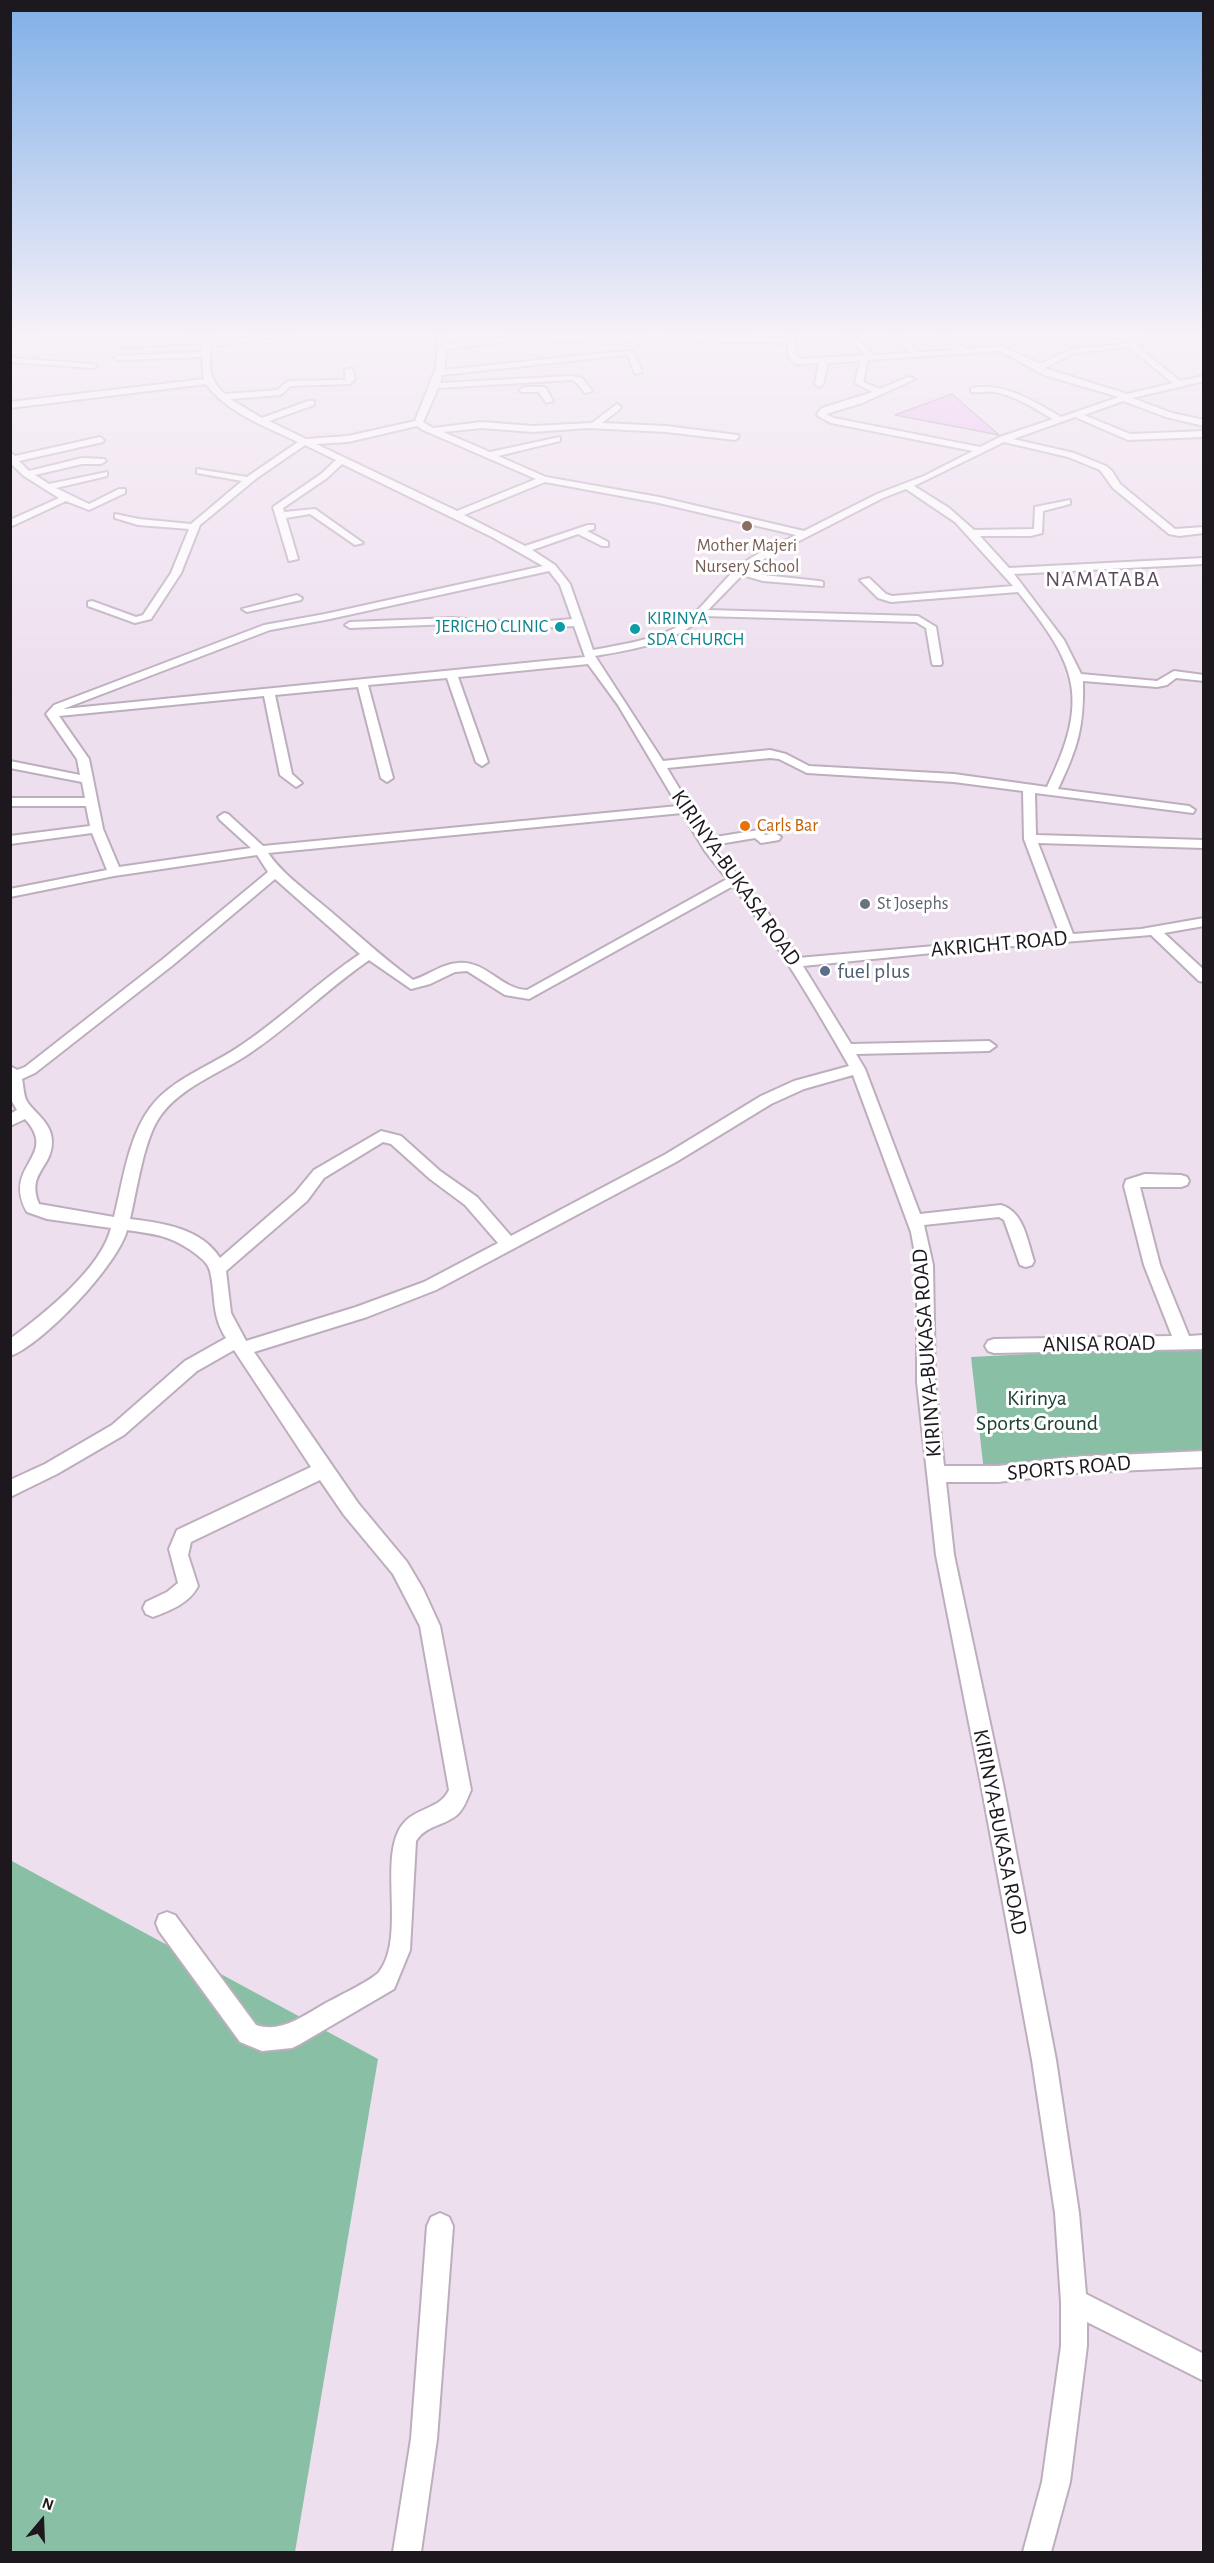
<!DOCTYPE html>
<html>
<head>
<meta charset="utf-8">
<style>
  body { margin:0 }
  #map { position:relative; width:1214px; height:2563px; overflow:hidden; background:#eedfef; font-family:"Alegreya Sans",sans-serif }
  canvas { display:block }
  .frame { position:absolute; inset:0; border:12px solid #1d181e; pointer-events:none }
  .north { position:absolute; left:12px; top:2491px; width:60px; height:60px; -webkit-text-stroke:4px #fff; paint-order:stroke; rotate:19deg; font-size:16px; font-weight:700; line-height:24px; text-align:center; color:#1d181e }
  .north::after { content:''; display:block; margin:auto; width:21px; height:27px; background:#1d181e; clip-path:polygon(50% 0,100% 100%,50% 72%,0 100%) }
</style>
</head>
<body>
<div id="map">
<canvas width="1214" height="2563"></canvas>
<div class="frame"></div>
<div class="north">N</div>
</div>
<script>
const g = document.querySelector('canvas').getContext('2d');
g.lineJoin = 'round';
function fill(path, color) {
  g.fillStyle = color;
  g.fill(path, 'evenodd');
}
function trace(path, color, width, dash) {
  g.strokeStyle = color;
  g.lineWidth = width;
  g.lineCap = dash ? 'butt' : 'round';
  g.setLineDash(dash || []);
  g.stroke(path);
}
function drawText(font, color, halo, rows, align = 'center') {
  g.font = font + ' "Alegreya Sans",sans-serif';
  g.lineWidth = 6;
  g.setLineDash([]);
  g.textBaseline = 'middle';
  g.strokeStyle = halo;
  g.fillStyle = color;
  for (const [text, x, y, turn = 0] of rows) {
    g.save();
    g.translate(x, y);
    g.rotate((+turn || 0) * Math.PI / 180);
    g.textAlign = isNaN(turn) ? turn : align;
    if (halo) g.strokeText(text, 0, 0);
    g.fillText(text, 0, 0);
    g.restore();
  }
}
fill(new Path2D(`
  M1203,1345v116l-219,11 -13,-115z
  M10,1860l368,199 -83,493h-284z`), '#89c0a5');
const building = new Path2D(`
  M952,394l47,41 -104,-20z`);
fill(building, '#eeb4f2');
trace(building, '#ac9dad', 1.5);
const minor = new Path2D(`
  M37,336l-27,5v-4z
  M204,336h8l-1,6 49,-6h20l-69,11c-2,19 -2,34 14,47l53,-4 10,-9 57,-1v-10l7,-2 3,11 -5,5 -60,2 -9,9 -51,4 32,19 46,-17h6v4l-45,16 37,18 42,-3 67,-15 21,-53 2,-32h8l1,8 63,-7 132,-1 -14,5 -15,-4 -43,5 -60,-1 -63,8 -3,21 181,-19 9,1 8,20 -7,2 -7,-18 -3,-1 -183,20 -2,8 131,-7 11,2 10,13 -7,2 -9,-11 -5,-2 -133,8 -15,34 10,6 49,-6 51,4 59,-3 25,-19 4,3 -1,2 -18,14 64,3 72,9 1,2 -4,3 -69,-8 -78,-4 -55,4 -51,-4 -39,4 47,20 70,-15v4l-62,15 48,21 113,20 145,34 73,-37 47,-18 49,-25 -142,-28 -13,-7 -1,-2 5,-6 51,-16 -18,-9 5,-22 -32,2 -5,21 -4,3 -4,-3 4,-21 -24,1 -6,-7 -2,-14c-20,-1 -111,0 -121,-7l120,2v-2h8l3,20 3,3 66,-4 -18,-19h8l18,19 37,-2 -17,-17h8l18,16 35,-2 -16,-14h9l17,13 36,-3 39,18 32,-15 44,-4 39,-9h14l-33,9 44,36 24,-5v5l-72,17 40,15 32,7v6l-38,-9 -43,-16 -39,14 46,19 74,-3v6l-76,3 -53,-23 -62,22 61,14 32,13 6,5 8,13 55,45 29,-2v6l-25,3 -10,-2 -56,-46 -13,-18 -32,-13 -64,-15 -90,44 35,22 25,22 60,-1 1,-22 35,-7v4l-27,7 -1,22 -11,3h-51l29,32 195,-10v6l-190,10 50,66 17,34 76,7 17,-10 30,4v6l-28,-3 -9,7 -10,2 -74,-6c1,46 -5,66 -25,108l131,17 6,4 -2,3 -158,-20 1,42 168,5v8l-166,-5 35,91 68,-5 63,-11v8l-40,7 40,37v12l-5,-1 -48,-46 -199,16 -149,15 48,78 138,-3 7,5 -7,5 -133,3 9,15 55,145 81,-9c23,7 26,35 33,56l-2,4 -6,2 -6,-2 -16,-45 -5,-3 -75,8 9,40 2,117 9,84h54l76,-9 130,-6v16l-130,6 -76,9h-52l8,73 49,229 53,276 23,153 7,81 118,60v27l-117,-59v24l-17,136 -19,70h-28l19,-70 19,-136v-44l-6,-89 -23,-153 -51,-276 -45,-229 -19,-173v-117l-6,-33 -58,-157 -49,14 -33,15 -95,58 -240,128 -69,27 -113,35 104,151 49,59 16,27 17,37 31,164c-4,9 -7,19 -14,25 -13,11 -31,10 -41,26l-6,109 -16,39 -94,55 -8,4 -30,3 -22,-9 -81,-111 -3,-8 3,-8 8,-3 8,3 81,110c23,8 44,-7 63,-18 13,-8 52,-26 60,-35 26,-33 2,-104 19,-140 12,-26 41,-20 51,-42l-29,-164 -27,-52 -49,-59 -24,-35 -129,62 -3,13 10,31c-8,17 -29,25 -45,31l-7,-3 -3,-6 3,-6 21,-10 11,-9 -9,-34 8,-19 134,-63 -77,-117 -37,21 -73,64 -67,39 -47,23v-17l35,-16 67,-39 73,-64 41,-23c-15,-23 -10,-42 -16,-67 -2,-8 -8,-12 -14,-17 -24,-18 -40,-20 -69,-24 -8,33 -84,115 -117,126v-17c34,-25 91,-70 101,-111l-64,-9 -20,-7c-26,-47 33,-55 -2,-93l-15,7v-12l7,-4 -7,-12v-32l7,4 8,-3 138,-108 105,-87 -11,-17 -143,21 -104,21v-8l97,-19 -15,-37 -82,11v-8l80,-10 -4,-20h-76v-8h75l-3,-16 -72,-14v-7l70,14 -3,-16 -31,-45 8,-9 210,-80 61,-11 218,-48 -51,-29 -150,-73 -15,14 -44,30 1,4 31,-3 48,34 -8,2 -45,-31 -24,4 12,41 -9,2 -16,-54 48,-33 15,-14 -31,-15 -48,33 -57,47 -19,48 -30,46 -16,4 -47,-17v-4l4,-1 44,16 7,-2 28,-42 18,-44 -51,-4 -23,-7v-4l24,5 52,5 51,-43 -45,-8v-4l50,8 51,-35c-31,-15 -71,-29 -92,-58l-196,24v-6l194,-23 -2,-22 -84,3 -4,-2 4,-2 84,-4 1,-9 -82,4 -4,-2 4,-2zM1128,347l45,36 -46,11 -83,-26 30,-15zM1000,351l44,24 75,22 -58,20c-28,-16 -57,-35 -90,-29v4c8,1 16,-1 24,0 21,4 40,17 58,27l-53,18 -20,10 -146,-29 -8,-4 36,-11 53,-24 -7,-2 -28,12 -17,-7 5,-22zM417,426l6,4 113,49 -79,32 -141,-67 32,-2zM545,482l114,21 137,32c-20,10 -43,19 -60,34 -21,19 -37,46 -63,60 -24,12 -54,16 -80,21l-23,-66 -15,-19 -23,-15 46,-16 24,12h6v-4l-21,-11 7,-2v-4h-6l-63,21 -61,-31zM906,489l49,33 58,64 -121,10 -6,-2 -17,-16 -9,2 18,18 13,4 127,-10c60,74 72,107 29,195l-93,-13 -145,-8 -23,-12 -16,-4 -107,11 -68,-105c35,-6 82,-13 108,-40l213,6 10,6 6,35 1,2h8l1,-2 -6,-36 -18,-11 -210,-6 34,-35 21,6 60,5v-4l-4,-1 -55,-6 -16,-5 14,-10 121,-62zM549,571l11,14 12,34 -46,4 -74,-5 -102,4 -5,3 5,3 102,-4 74,5 48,-3 11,31 -522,52 207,-79 55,-10zM588,664l30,41 60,101 -415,40 -35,-32 -4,-1 -6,4 2,3 31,28 -132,19 -16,-38 -14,-70 -30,-43 205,-20 16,79 16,12 6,-4 -10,-9 -17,-79 83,-8 23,91 6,4 6,-4 -25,-93 79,-7 29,84 6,4 6,-4 -30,-85zM770,758l9,1 28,14 147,9 69,9 1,48 36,96 -262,23 -32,-48 -53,-65 42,-7 6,5 18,-3 2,-3 -6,-4 -10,2 -6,-5 -50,8 -42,-70zM682,813l23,38 22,28 -200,111c-27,-1 -41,-30 -69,-27 -17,1 -29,12 -45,17 -34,-25 -62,-52 -95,-79 -19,-16 -36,-28 -50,-48zM275,879l85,75c-42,28 -78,64 -120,92 -29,20 -69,33 -90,62 -22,30 -27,73 -36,109l-75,-13c-13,-31 13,-36 13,-62 0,-18 -15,-27 -24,-39 -5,-7 -4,-16 -6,-24l13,-6 138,-108zM733,886c45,57 81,119 116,180l-55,15 -33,15 -95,58 -155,82 -34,-39 -37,-26 -39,-35 -20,-5 -67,39 -19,23 -75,65c-19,-30 -58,-35 -90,-39 7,-29 14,-82 31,-104 21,-29 60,-42 89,-62 42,-28 77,-64 119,-93l42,29 19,-5 25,-12 12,-1 38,24 24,4zM383,1142l8,2 39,35 35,26 33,38 -74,39 -68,25 -110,34 -15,-28 -5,-42 81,-70 17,-23z
  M283,336h8l14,5 -13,2z
  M1172,336h32v4l-28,-2z
  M10,358l83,6 4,2 -4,2 -83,-6z
  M524,387h21l8,14 -7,2 -7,-11h-18l-1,-2z
  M100,437l4,3 -1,2 -84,19 10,10 53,-13 22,1 2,2 -5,3h-19l-47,11 14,9 58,-12v4l-51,12 33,16 30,-15h6v4l-36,17 -23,-9 -56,26v-7l49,-22 -35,-22 -14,-13v-11l5,4z
  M297,595l5,3 -1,2 -54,12 -5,-3z
  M1145,1174l36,1 6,2 2,4 -2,4 -6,2h-41l20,78 29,71 15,-1v14l-210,4 -6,-2 -3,-5 3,-5 6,-2 178,-3 -28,-71 -20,-79 2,-6z
  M440,2213l9,4 4,9 -16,213 -16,113h-28l18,-113 16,-213 4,-9z`);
trace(minor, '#bdaebe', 4);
fill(minor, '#fff');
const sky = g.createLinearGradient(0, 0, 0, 695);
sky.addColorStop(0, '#7fafe8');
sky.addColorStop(0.48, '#f7f1f8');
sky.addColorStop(1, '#f7f1f800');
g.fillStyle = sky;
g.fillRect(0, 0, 1214, 695);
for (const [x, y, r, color] of [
  [747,526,6,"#8d6e63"],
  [560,627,6,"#0f9aa8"],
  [635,629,6,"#0f9aa8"],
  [745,826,6,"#e8710a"],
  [865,904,6,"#6b7280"],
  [825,971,6,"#5c6f8a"]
]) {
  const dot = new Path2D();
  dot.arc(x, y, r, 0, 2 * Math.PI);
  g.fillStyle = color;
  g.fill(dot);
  trace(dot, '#fff', 2);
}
drawText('18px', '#785e54', '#fff', [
  ["Mother Majeri",747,546],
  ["Nursery School",747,567]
]);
drawText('18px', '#0d838f', '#fff', [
  ["KIRINYA",647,619],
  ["SDA CHURCH",647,640],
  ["JERICHO CLINIC",548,627,"right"]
], 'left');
drawText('18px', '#c56008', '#fff', [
  ["Carls Bar",757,826]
], 'left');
drawText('18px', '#5b616d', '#fff', [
  ["St Josephs",877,904]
], 'left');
g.letterSpacing = '1.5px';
drawText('22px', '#594c5a', '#fff', [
  ["NAMATABA",1103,579]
]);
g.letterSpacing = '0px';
drawText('22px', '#1d181e', '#fff', [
  ["KIRINYA-BUKASA ROAD",736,878,55],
  ["AKRIGHT ROAD",999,944,-5],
  ["ANISA ROAD",1099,1344,-1],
  ["KIRINYA-BUKASA ROAD",927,1353,-94],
  ["SPORTS ROAD",1069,1468,-5],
  ["KIRINYA-BUKASA ROAD",1000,1832,79]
]);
drawText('22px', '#4e5e75', '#fff', [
  ["fuel plus",837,971]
], 'left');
drawText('22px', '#1b4231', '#fff', [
  ["Kirinya",1037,1398],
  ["Sports Ground",1037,1423]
]);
</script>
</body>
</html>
